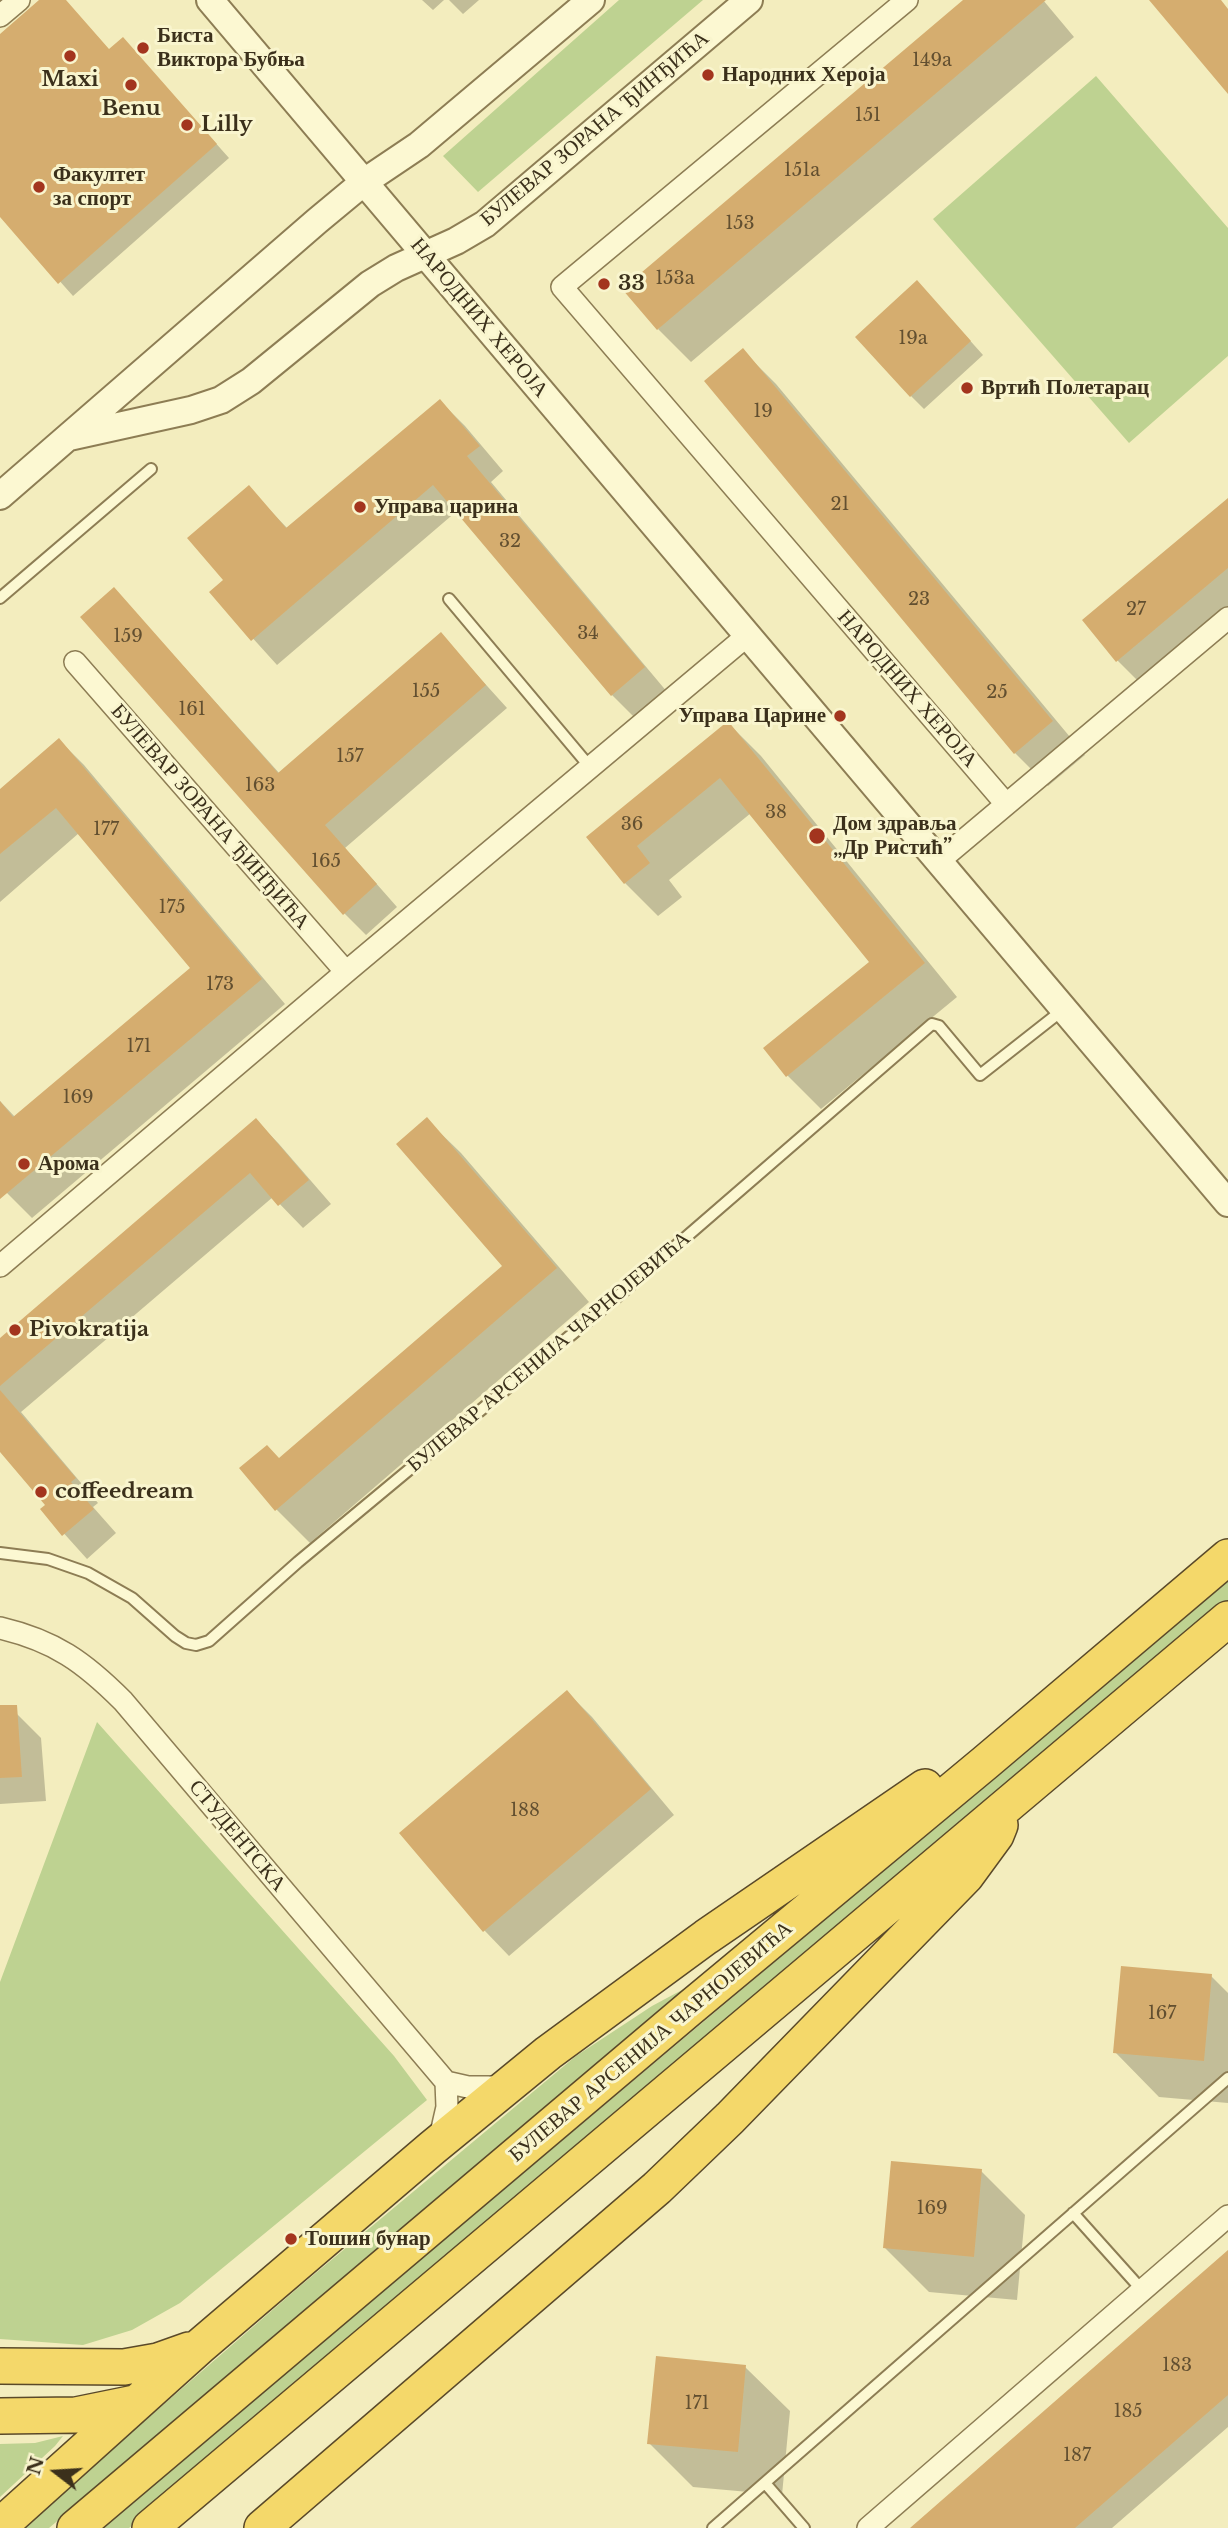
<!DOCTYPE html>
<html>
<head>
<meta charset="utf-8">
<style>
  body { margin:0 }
  #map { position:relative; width:1228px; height:2528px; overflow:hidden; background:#f3edbe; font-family:"Libre Baskerville",serif }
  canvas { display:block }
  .north { position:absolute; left:21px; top:2437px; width:70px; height:70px; -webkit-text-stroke:5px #f9f5ce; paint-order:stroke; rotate:287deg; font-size:19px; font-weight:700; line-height:28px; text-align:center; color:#3b301b }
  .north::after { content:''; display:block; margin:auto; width:24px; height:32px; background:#3b301b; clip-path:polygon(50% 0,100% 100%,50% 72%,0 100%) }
</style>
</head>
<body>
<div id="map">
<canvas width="1228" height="2528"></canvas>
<div class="north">N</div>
</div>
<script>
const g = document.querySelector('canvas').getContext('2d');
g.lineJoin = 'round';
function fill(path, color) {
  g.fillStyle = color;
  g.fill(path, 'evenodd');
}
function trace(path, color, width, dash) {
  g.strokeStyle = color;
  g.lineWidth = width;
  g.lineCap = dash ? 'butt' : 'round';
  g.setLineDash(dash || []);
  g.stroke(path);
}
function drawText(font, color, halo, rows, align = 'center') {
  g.font = font + ' "Libre Baskerville",serif';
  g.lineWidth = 6;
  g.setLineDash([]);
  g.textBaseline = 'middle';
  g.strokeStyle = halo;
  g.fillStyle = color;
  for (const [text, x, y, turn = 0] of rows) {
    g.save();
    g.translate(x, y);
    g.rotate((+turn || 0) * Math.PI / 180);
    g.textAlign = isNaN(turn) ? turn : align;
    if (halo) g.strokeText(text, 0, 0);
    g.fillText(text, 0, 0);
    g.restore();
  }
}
fill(new Path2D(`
  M619,0h84l-225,192 -35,-36z
  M1096,76l132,152v128l-99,87 -196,-224z
  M1228,1581v26l-1099,921h-28z
  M97,1722l297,334 33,44 -247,203 -48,27 -49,15 -83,-6v-357z
  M710,1975l-661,553h-28l278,-241 277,-231 76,-50z
  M63,2436l-8,10 -55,51v-53l35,-1z`), '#bed291');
fill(new Path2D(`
  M42,0h23l45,51 13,-12 106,119 -156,138 -73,-82v-177z
  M422,0h22l-11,10z
  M449,0h30l-16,14z
  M966,0h77l31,37 -383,325 -33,-33z
  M930,296l53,59 -59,54 -13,-13z
  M743,351l33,33 309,371 -37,31 -33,-33z
  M440,401l25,25 38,45 -12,11 177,211 -31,27 -25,-25 -155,-184 -180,154 -66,-73 15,-11 23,-93 39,41z
  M1228,500v129l-77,65 -34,-34z
  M114,589l166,185 161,-139 66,73 -162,140 52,59 -31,28 -22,-22z
  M728,723l33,33 196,241 -136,112 -34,-34 84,-113 -120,-149 -82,67 13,17 -24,19 -33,-33 -37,-46z
  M59,740l25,25 201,239 -253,214 -32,-32v-85l15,16 178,-149 -114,-135 -79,69v-110z
  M256,1120l23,24 52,60 -28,24 -30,-31 -252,215 77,91 -5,4 23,26 -29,26 -45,-50 5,-4 -47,-55v-110z
  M427,1120l34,33 128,149 -279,241 -34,-34 3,-49 226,-193z
  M567,1692l25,25 82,98 -165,141 -24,-25 -83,-97z
  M16,1713l25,25 5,63 -46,3v-90z
  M1211,1976l17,17v110l-69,-6 -44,-45z
  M981,2171l44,44 -8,85 -88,-8 -44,-44z
  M1228,2253v174l-116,101h-200z
  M745,2367l45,44 -8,84 -89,-8 -44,-44z`), '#0003');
fill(new Path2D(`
  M39,0h27l43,49 14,-12 94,107 -159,140 -58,-67v-183z
  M963,0h83l-389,330 -35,-41z
  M1149,0h72l7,9v85z
  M917,280l54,61 -61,56 -55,-60z
  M743,348l310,373 -39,33 -310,-373z
  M440,399l40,47 -13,10 178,211 -34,29 -178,-211 -182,156 -42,-49 14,-12 -36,-42 62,-53 37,43z
  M1228,498v70l-112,94 -34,-42z
  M114,587l164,186 163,-141 45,53 -161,140 52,59 -34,31 -263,-298z
  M728,721l197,242 -139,114 -23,-29 106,-86 -149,-184 -83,68 13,17 -26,21 -38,-47z
  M59,738l203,241 -262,220v-98l13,16 177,-149 -134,-160 -56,46v-65z
  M427,1117l130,151 -282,243 -36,-43 28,-23 12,13 223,-192 -106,-122z
  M256,1118l53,62 -31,26 -28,-33 -250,213v-48z
  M0,1390l76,88 -5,4 23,27 -32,27 -22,-27 5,-4 -45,-53z
  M567,1690l84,99 -168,143 -84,-99z
  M0,1705h17l5,72 -22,1z
  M1121,1966l91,8 -8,87 -91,-8z
  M891,2161l91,8 -8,88 -91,-9z
  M1228,2250v145l-153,133h-165z
  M656,2356l90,9 -8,87 -91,-8z`), '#d5ad6f');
const service = new Path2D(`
  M0,598l151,-129
  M449,599l141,168
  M0,1553l48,6 40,14 44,25 43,38 11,7 10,2 13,-4 89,-79 320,-266 314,-272 7,2 41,49 84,-66
  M1073,2213l69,77
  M765,2483l39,45
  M713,2528l515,-450`);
const minor = new Path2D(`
  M907,0l-345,287 444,517
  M0,16l19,-16
  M75,662l271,310
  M939,861l289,-243
  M0,1266l346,-294 402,-337
  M0,1628c55,13 84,34 123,73l323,381 22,5h37
  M439,2142l8,-35 -1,-25
  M868,2528l360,-312`);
const tertiary = new Path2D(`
  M210,0l1018,1203
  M69,437l122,-27 30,-10 30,-19 119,-97 26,-16 60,-27 29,-17 264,-224
  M0,496l317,-275 47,-39 55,-37 172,-145`);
const trunk = new Path2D(`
  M0,2366l124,1 34,-6 31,-11
  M0,2416l76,-1 59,-12
  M0,2526l199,-179 233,-199 116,-95 158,-116 219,-150
  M75,2528l615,-520 296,-246 242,-205
  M150,2528l1078,-909
  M262,2528l395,-340 73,-70 236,-242 30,-41 4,-10`);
trace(service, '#8d7d54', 14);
trace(minor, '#8d7d54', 24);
trace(tertiary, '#8d7d54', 30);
trace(trunk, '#5a4929', 38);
trace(service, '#fcf8d2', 10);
trace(minor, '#fcf8d2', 21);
trace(tertiary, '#fcf8d2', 26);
trace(trunk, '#f4d86a', 35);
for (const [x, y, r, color] of [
  [143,48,7,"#a3351e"],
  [70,56,7,"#a3351e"],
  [708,75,7,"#a3351e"],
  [131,85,7,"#a3351e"],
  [187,125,7,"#a3351e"],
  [39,187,7,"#a3351e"],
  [604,284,7,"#a3351e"],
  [967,388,7,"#a3351e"],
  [360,507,7,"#a3351e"],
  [840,716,7,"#a3351e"],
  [817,836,9,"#a3351e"],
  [24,1164,7,"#a3351e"],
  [15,1330,7,"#a3351e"],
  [41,1492,7,"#a3351e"],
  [291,2239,7,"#a3351e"]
]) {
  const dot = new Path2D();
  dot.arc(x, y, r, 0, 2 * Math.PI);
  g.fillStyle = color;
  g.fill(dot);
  trace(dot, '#f9f5ce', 2.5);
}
drawText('18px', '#624f30', null, [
  ["149a",932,61],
  ["151",868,116],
  ["151a",802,171],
  ["153",740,224],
  ["153a",675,279],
  ["19a",913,339],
  ["19",763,412],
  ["21",840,505],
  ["32",510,542],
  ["23",919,600],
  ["27",1136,610],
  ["34",588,634],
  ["159",128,637],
  ["155",426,692],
  ["25",997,693],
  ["161",192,710],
  ["157",350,757],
  ["163",260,786],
  ["38",776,813],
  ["36",632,825],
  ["177",106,830],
  ["165",326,862],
  ["175",172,908],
  ["173",220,985],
  ["171",139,1047],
  ["169",78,1098],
  ["188",525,1811],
  ["167",1162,2014],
  ["169",932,2209],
  ["183",1177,2366],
  ["171",697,2404],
  ["185",1128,2412],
  ["187",1077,2456]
]);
drawText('bold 21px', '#3b301b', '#f9f5ce', [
  ["Биста",157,36],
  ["Виктора Бубња",157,60],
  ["Народних Хероја",722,75],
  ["Maxi",70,80,"center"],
  ["Benu",131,109,"center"],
  ["Lilly",201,125],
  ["Факултет",53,175],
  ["за спорт",53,199],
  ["33",618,284],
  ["Вртић Полетарац",981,388],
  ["Управа царина",374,507],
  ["Управа Царине",826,716,"right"],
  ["Дом здравља",833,824],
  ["„Др Ристић”",833,848],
  ["Арома",38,1164],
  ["Pivokratija",29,1330],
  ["coffeedream",55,1492],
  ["Тошин бунар",305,2239]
], 'left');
drawText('21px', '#3b301b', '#f9f5ce', [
  ["БУЛЕВАР ЗОРАНА ЂИНЂИЋА",595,129,-40],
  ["НАРОДНИХ ХЕРОЈА",479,318,50],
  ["НАРОДНИХ ХЕРОЈА",907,689,49],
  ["БУЛЕВАР ЗОРАНА ЂИНЂИЋА",210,817,49],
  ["БУЛЕВАР АРСЕНИЈА ЧАРНОЈЕВИЋА",549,1352,-40],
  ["СТУДЕНТСКА",237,1836,50],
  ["БУЛЕВАР АРСЕНИЈА ЧАРНОЈЕВИЋА",651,2042,-40]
]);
</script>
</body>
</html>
